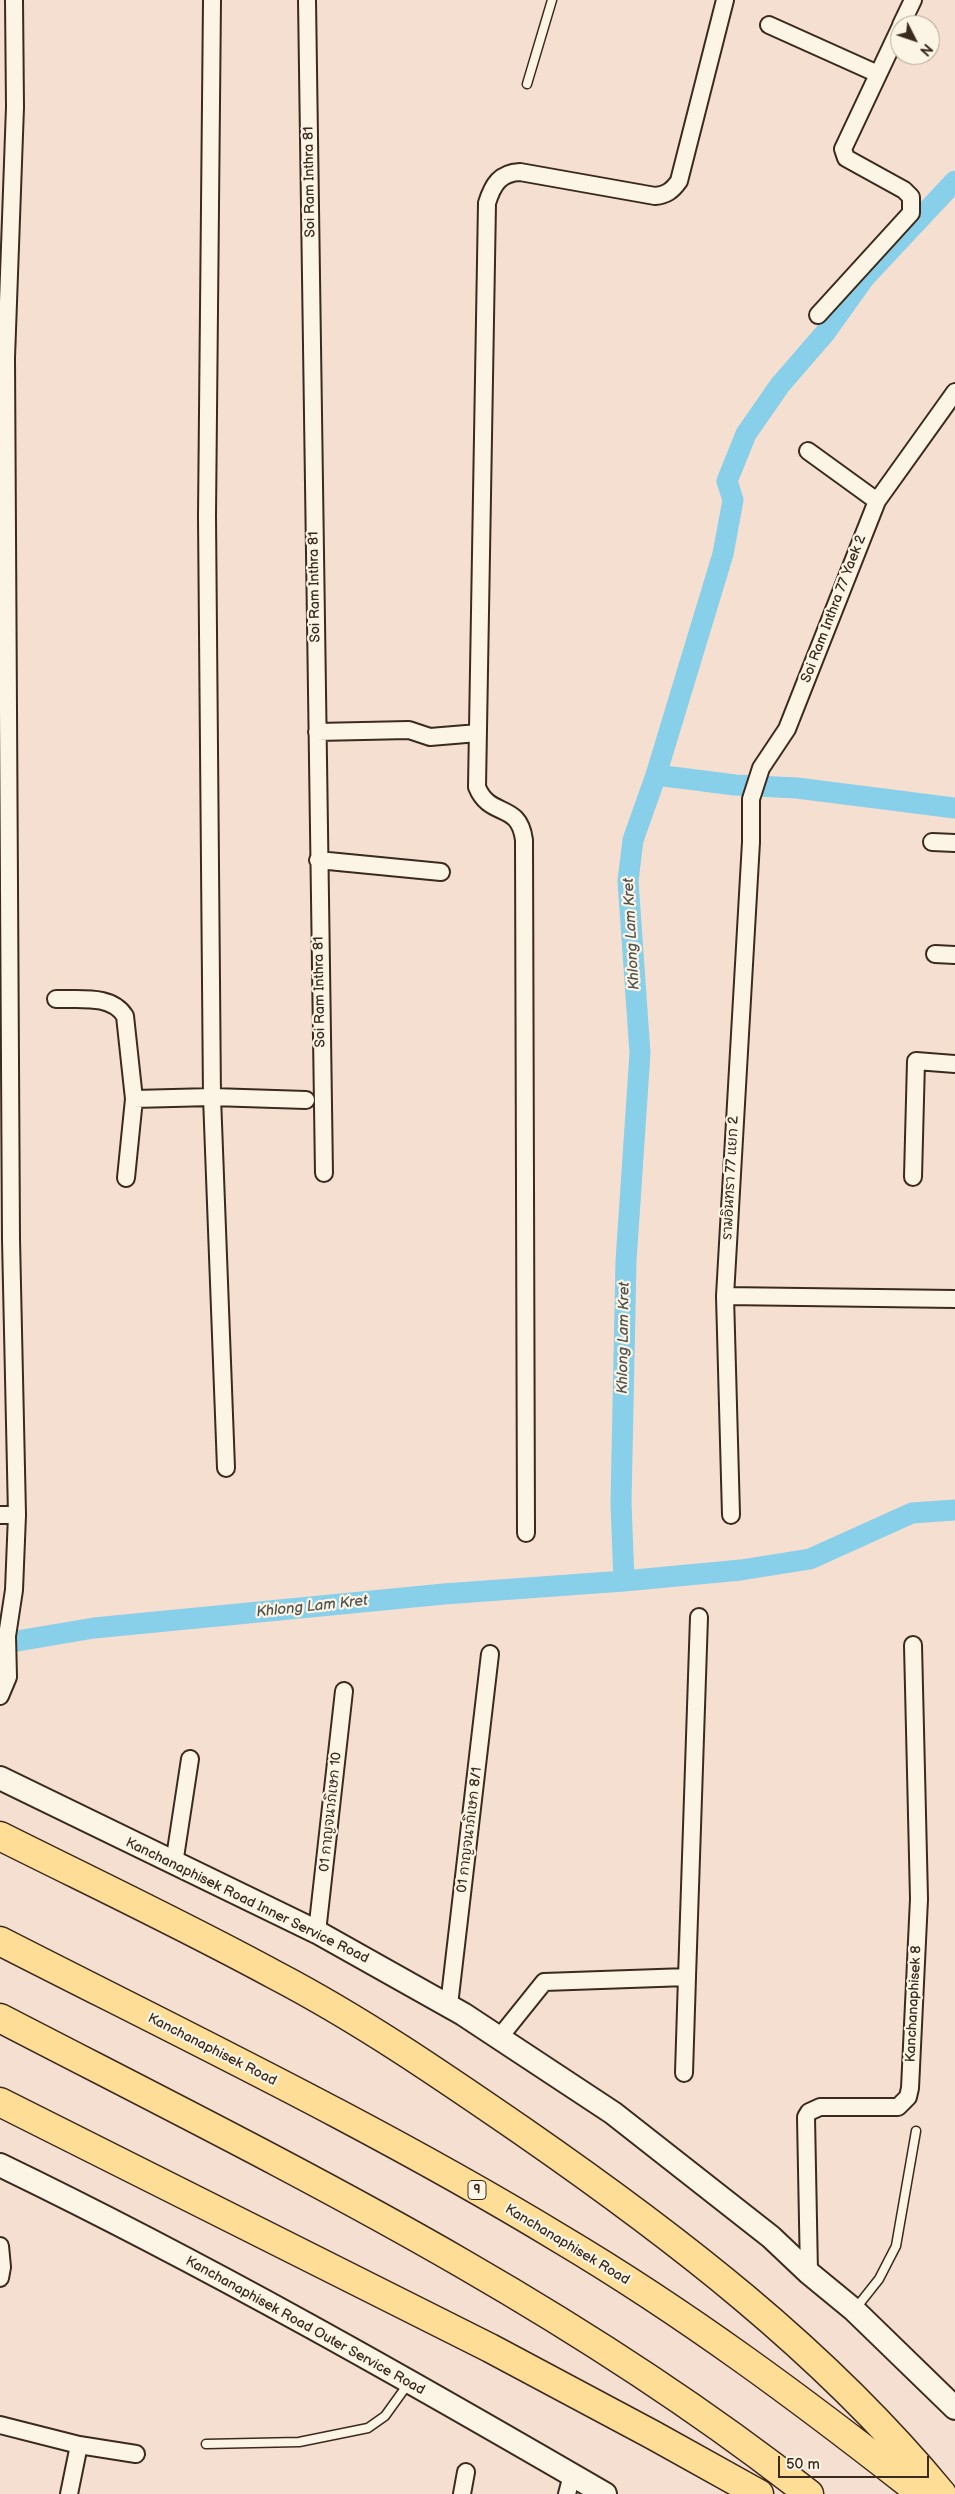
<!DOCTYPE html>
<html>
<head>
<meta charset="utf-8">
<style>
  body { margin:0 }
  #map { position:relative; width:955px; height:2494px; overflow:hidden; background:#f5dfd1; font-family:"Balsamiq Sans",sans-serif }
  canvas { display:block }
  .north { position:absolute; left:890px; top:15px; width:50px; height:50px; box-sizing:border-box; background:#fcf5e5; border:1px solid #afa495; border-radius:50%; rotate:131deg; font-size:14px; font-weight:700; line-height:20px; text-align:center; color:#3b2a1e }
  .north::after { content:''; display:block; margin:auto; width:18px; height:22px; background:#3b2a1e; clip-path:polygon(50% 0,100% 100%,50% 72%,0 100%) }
  .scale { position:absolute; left:778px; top:2456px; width:151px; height:22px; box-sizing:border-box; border:2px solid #3b2a1e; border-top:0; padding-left:6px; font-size:15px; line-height:18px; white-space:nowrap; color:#3b2a1e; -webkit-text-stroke:4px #fcf5e5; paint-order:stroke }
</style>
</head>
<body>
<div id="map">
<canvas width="955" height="2494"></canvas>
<div class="north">N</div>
<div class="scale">50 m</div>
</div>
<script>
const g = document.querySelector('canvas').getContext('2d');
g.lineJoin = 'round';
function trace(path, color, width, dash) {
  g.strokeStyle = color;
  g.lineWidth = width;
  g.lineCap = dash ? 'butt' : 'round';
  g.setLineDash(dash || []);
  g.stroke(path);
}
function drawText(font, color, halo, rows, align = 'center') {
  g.font = font + ' "Balsamiq Sans","Playpen Sans Thai",sans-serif';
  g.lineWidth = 4.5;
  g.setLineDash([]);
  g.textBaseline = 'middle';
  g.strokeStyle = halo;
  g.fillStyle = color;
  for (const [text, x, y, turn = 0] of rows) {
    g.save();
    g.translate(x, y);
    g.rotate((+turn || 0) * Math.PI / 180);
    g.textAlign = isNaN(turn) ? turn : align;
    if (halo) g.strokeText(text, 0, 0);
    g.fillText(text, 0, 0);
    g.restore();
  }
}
trace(new Path2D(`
  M656,775l67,-221 10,-54 -6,-19 19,-47 34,-49 45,-52 40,-56 90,-96
  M624,1581l117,-11 69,-11 102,-46 43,-3
  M0,1644l94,-16 350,-34 180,-13 -3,-78 5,-242 14,-208 -12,-172 5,-41 23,-65 79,10 62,3 158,20`), '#88cfe9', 21);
const lane = new Path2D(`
  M527,84l25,-84
  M856,2308l23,-29 17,-33 20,-115
  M206,2444l93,-2 69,-14 17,-12 23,-32`);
const street = new Path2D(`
  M212,0l-5,516 5,581 14,371
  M307,0l17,1173
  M769,25l109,49
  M901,25l12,-25
  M818,315l93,-102v-16l-7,-7 -58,-32 -3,-9 57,-121
  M808,451l69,50
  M317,732l92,-2 21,7 48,-4
  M932,842l23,1
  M318,860l123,12
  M935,954l20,1
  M56,999c23,1 55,-5 69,17l9,83 -8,79
  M134,1099l78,-2 94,3
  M913,1177l3,-116 39,3
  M725,1296l230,3
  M0,1515h17
  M731,1515l-6,-219 26,-454v-43l10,-31 26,-39 90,-228 78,-109
  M526,1533l-2,-693c-5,-39 -34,-21 -47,-53l10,-584c6,-19 13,-30 33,-31l135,24c11,-1 17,-5 24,-15l46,-181
  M0,1696l8,-19 -1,-41 7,-46 3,-75 -6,-276 -5,-881 9,-251 -1,-107
  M174,1864l16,-105
  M317,1932l27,-241
  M449,2005l41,-351
  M499,2038l45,-56 143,-5 12,-360
  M684,2073l3,-96
  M0,2246l2,21 -2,11
  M809,2273l-3,-156 3,-5 11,-5h78l10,-10 2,-9 9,-189 -6,-254
  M0,2425l79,20 -10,49
  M79,2445l57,9
  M462,2494l4,-22
  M567,2494l5,-19`);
const secondary = new Path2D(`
  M0,1778l317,154 146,82 150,99 158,124 38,36 45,37 101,98
  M0,2165c207,100 407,214 605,329`);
const highway = new Path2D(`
  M0,1836c92,46 185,90 275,139 86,45 166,100 246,155 153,106 302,220 421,364
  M0,1941c188,96 379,188 559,297 128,76 246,164 363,256
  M0,2018c278,144 561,281 809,476
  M0,2102l490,246 163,87 106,59`);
trace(lane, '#3b2a1e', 11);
trace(street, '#3b2a1e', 20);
trace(secondary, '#3b2a1e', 26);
trace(highway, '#3b2a1e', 31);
trace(lane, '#fcf5e5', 8);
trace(street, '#fcf5e5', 16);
trace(secondary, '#fcf5e5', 22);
trace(highway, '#fedd96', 28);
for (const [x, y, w] of [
  [477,2190,18]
]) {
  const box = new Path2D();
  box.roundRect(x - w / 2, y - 9.5, w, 19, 4);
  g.fillStyle = '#fcf5e5';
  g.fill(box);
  trace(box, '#3b2a1e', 1);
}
drawText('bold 12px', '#3b2a1e', null, [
  ["9",477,2190]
]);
drawText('14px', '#3b2a1e', '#fcf5e5', [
  ["Soi Ram Inthra 81",310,182,-91],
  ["Soi Ram Inthra 81",315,587,-91],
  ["Soi Ram Inthra 77 Yaek 2",834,609,-69],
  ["Soi Ram Inthra 81",320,992,-91],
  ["รามอินทรา 77 แยก 2",731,1178,-87],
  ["01 กาญจนาภิเษก 10",331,1812,-84],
  ["01 กาญจนาภิเษก 8/1",470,1830,-83],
  ["Kanchanaphisek Road Inner Service Road",247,1901,26],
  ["Kanchanaphisek 8",914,2004,-87],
  ["Kanchanaphisek Road",212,2050,27],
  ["Kanchanaphisek Road",567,2245,31],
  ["Kanchanaphisek Road Outer Service Road",305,2326,29]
]);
drawText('italic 15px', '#4e5351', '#fcf5e5', [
  ["Khlong Lam Kret",632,934,-93],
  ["Khlong Lam Kret",624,1338,-89],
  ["Khlong Lam Kret",312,1607,-6]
]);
</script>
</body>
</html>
